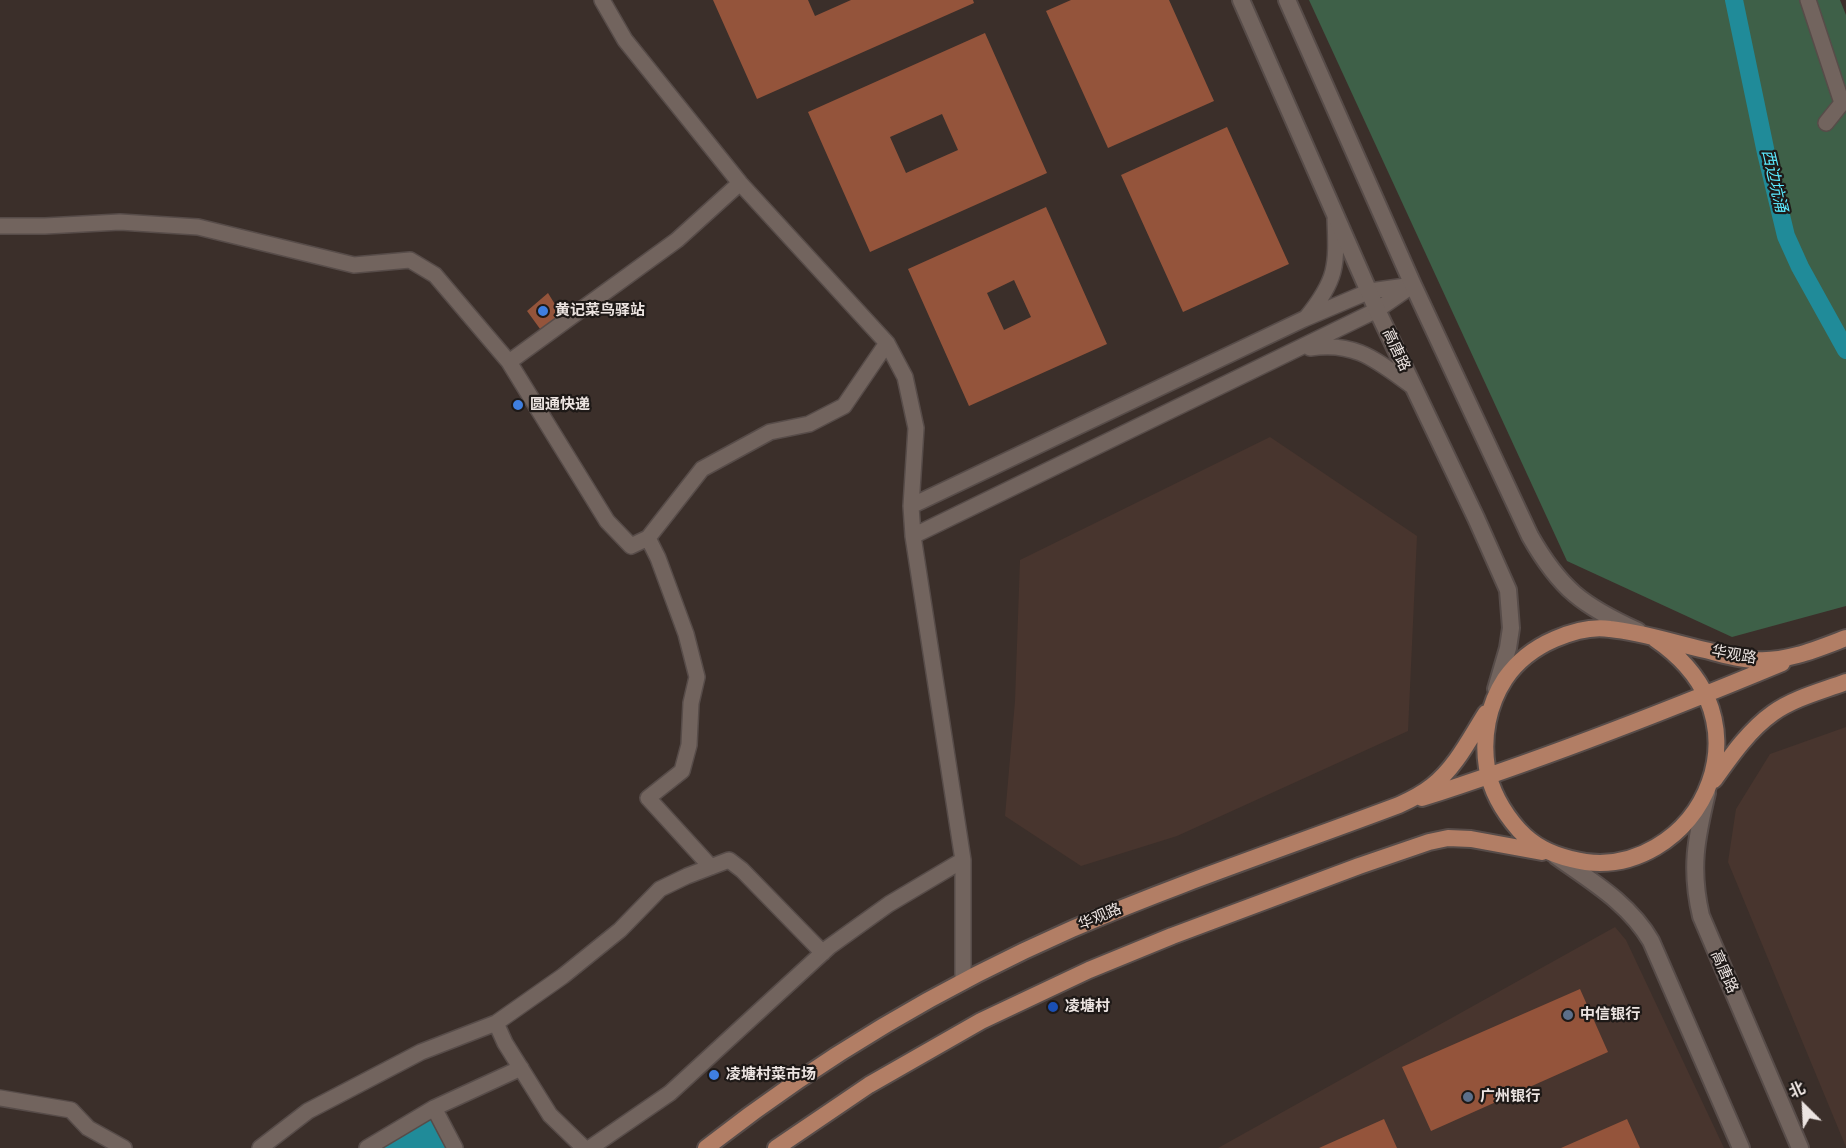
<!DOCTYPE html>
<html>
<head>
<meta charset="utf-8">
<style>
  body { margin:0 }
  #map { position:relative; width:1846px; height:1148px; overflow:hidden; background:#3b2f2a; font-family:"Open Sans","Noto Sans SC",sans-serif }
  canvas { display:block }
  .north { position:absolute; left:1774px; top:1076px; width:60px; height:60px; -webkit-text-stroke:4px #1e1917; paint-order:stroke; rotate:336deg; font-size:16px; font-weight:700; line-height:24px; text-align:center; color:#ece4e1 }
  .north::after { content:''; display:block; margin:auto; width:21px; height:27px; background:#ece4e1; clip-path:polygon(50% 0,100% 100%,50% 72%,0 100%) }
</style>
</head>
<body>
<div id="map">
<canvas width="1846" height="1148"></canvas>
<div class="north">北</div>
</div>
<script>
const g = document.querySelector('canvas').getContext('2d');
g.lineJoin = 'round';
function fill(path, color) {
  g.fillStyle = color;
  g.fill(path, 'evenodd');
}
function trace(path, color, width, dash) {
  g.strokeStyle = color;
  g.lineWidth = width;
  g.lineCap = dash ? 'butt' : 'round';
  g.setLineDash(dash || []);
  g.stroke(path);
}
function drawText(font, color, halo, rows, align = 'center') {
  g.font = font + ' "Open Sans","Noto Sans SC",sans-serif';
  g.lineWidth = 4.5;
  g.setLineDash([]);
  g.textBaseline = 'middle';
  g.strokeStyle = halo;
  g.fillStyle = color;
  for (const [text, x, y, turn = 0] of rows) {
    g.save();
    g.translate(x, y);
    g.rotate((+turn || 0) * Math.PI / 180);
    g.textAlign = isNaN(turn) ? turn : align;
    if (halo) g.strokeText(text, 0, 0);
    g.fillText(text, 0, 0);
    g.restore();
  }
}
fill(new Path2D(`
  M1270,437l147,99 -9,195 -231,105 -96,30 -76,-50 10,-115 5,-141z
  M1846,727v420l-118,-285 8,-53 34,-55z
  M1615,927l11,13 98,208h-506z`), '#48352e');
fill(new Path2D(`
  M1309,0h531l6,15v591l-114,31 -165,-76z`), '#3e6048');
fill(new Path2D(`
  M431,1116l16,32h-67z`), '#208b99');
trace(new Path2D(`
  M1734,0l32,153 20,83 14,31 46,83`), '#208b99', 18);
fill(new Path2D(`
  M713,0h95l7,16 36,-16h122l1,3 -217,96z
  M1071,0h98l45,101 -106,47 -62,-137z
  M985,33l62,140 -177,79 -62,-140zM942,114l16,36 -52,23 -16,-36z
  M1227,127l62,137 -106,48 -62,-137z
  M1046,207l61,137 -138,62 -61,-137zM1014,280l17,37 -27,13 -17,-37z
  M548,293l16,26 -21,14 -16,-22z
  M1580,989l28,63 -177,79 -29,-64z
  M1384,1119l13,29h-78z
  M1627,1119l13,29h-79z`), '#94543b');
const minor = new Path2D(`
  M602,0l23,40 115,143 147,160 18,34 11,51 -5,78 2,30 50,324v121
  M1808,0l34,103 -16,20
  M0,226h45l75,-4 78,5 156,38 56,-5 25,15 74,87 98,159 24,25 17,-8 10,20 28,76 11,43 -6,26 -2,42 -7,26 -34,27 63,69
  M1306,318c31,-38 31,-52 29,-99
  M1310,348c46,-7 67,13 102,38
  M509,362l168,-122 63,-57
  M911,506l393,-187 66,-28 43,-6 -36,25 -464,226
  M648,538l54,-69 68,-37 39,-8 35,-18 43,-63
  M0,1098l71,12 17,18 36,20
  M434,1108l21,40
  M260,1148l48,-37 113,-59 75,-29
  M367,1148l67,-40 87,-40
  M584,1148l-34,-33 -45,-72 -9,-20 67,-47 57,-46 40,-41 27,-13 42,-16 13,10 81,83
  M590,1148l80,-55 159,-146 60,-43 74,-44`);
const tertiary = new Path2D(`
  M1241,0l136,310 99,208 32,72 3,38 -3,20 -12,41
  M1287,0l126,285 117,251c30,53 53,70 108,95
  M1707,793c-11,46 -17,76 -6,123l99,232
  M1556,856c35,25 73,47 95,85l90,207`);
const primary = new Path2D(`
  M1655,639c22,15 41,34 52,59 24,56 0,119 -51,149 -27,16 -55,20 -85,12 -21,-5 -37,-13 -52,-29 -15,-17 -28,-39 -32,-62 -5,-31 1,-63 18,-89 13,-19 29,-31 50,-40 16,-7 37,-13 55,-10 31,3 64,14 95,21 17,4 34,10 51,10 31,2 61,-11 90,-22
  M1714,780c17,-24 35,-50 59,-67 21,-15 49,-22 73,-31
  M1422,798c122,-39 242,-86 360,-135
  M706,1148c112,-88 234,-161 366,-219 107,-46 218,-83 327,-124 11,-5 23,-11 33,-19 24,-19 38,-48 54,-73
  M776,1148l93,-63 112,-64 108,-51 83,-34 187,-70 70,-24 19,-4 23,1 71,13`);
trace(minor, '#574c49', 18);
trace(tertiary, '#574c49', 20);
trace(primary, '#574c49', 20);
trace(minor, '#72645e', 15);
trace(tertiary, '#72645e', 16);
trace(primary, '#b27e65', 16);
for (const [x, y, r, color] of [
  [543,311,6,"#3f7fe0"],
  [518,405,6,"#3f7fe0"],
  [1053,1007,6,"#1a4fb4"],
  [1568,1015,6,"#5c6f8a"],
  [714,1075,6,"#3f7fe0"],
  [1468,1097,6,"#5c6f8a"]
]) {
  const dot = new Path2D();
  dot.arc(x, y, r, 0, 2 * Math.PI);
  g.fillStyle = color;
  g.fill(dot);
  trace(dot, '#1e1917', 2);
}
drawText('bold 15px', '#ece4e1', '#1e1917', [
  ["黄记菜鸟驿站",555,311],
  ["圆通快递",530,405],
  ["凌塘村",1065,1007],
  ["中信银行",1580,1015],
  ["凌塘村菜市场",726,1075],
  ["广州银行",1480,1097]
], 'left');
drawText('15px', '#ece4e1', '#1e1917', [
  ["高唐路",1396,350,65],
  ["华观路",1734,655,10],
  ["华观路",1100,917,-23],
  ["高唐路",1724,972,66]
]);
drawText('italic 16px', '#5ceaff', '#1e1917', [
  ["西边坑涌",1774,181,77]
]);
</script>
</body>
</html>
